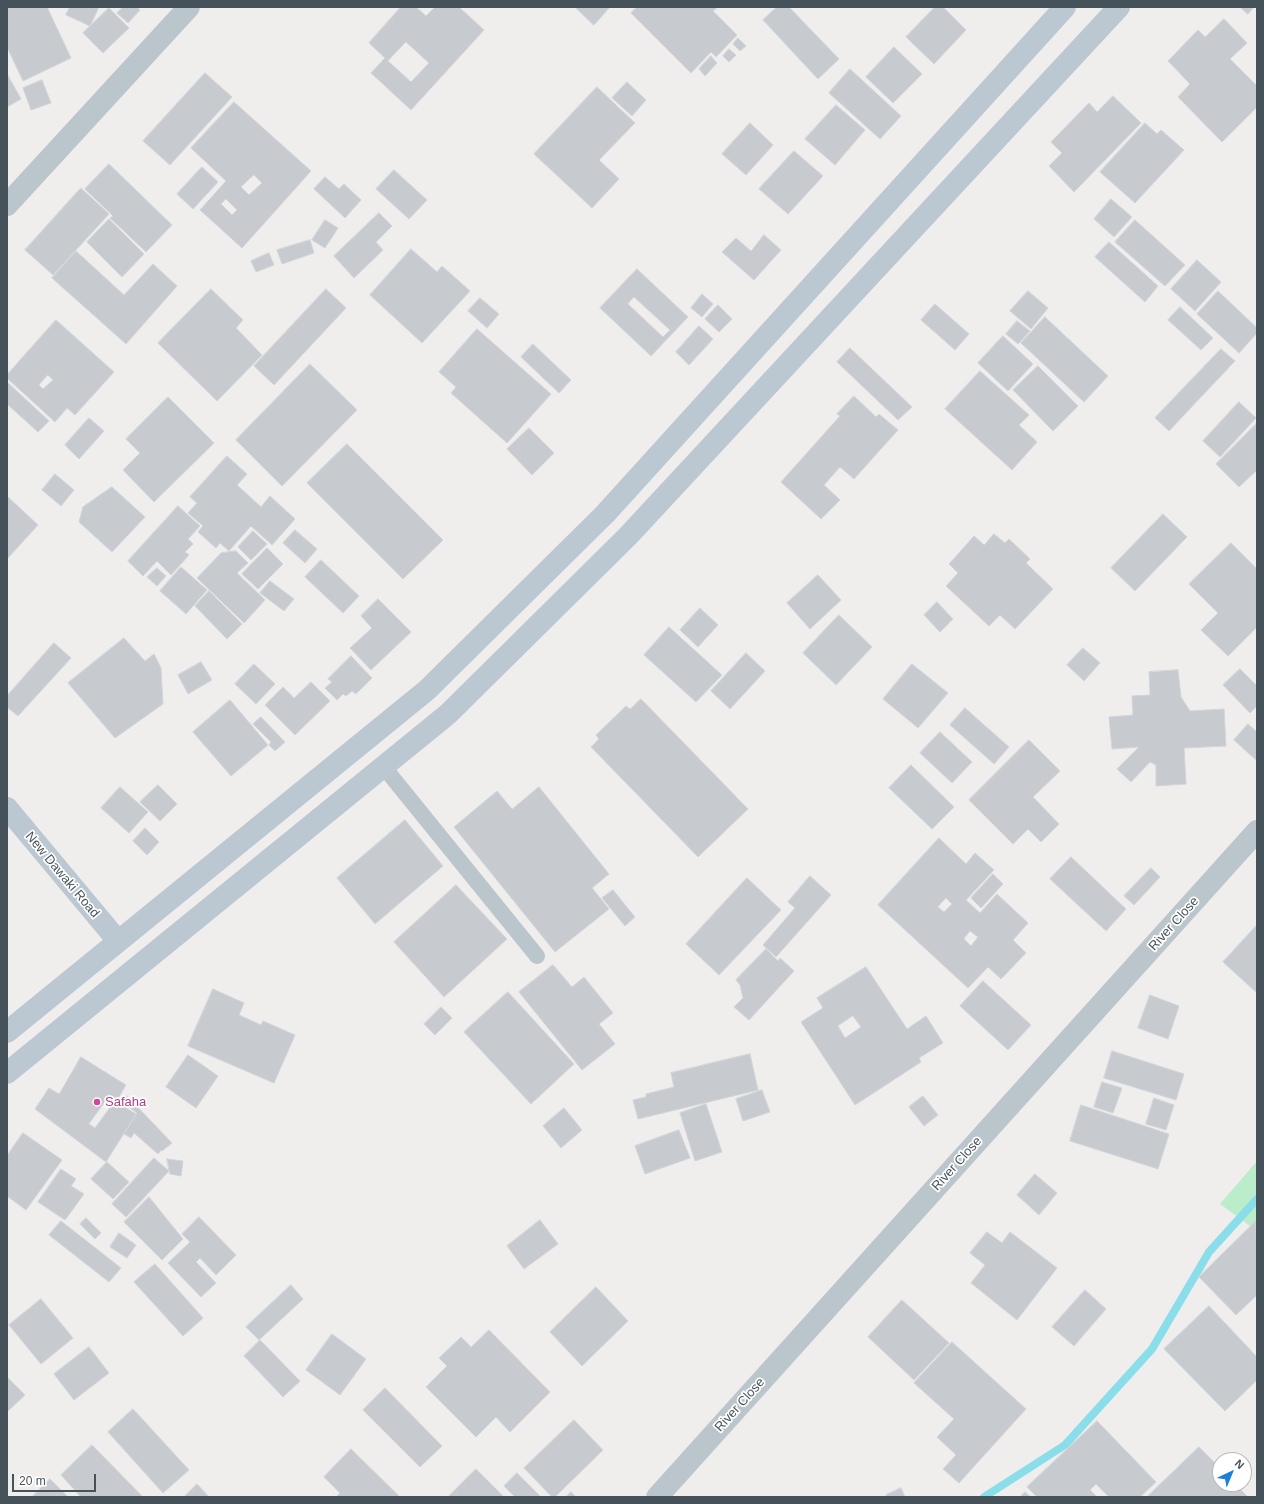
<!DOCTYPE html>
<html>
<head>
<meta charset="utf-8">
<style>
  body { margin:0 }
  #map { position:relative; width:1264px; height:1504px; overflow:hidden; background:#f0eded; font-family:Arial,sans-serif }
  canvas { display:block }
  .frame { position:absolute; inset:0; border:8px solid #46525a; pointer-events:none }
  .north { position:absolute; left:1212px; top:1452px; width:40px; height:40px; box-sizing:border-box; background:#fff; border:1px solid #b5babd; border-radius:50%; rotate:44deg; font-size:11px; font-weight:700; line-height:16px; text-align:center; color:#46525a }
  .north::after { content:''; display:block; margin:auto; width:14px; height:18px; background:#1c80da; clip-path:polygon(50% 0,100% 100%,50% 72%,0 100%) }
  .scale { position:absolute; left:12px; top:1474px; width:84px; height:18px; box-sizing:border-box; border:2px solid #46525a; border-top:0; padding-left:5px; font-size:12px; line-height:14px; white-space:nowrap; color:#46525a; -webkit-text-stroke:3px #fff; paint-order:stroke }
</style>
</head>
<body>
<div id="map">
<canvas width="1264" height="1504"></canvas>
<div class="frame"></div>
<div class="north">N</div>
<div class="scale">20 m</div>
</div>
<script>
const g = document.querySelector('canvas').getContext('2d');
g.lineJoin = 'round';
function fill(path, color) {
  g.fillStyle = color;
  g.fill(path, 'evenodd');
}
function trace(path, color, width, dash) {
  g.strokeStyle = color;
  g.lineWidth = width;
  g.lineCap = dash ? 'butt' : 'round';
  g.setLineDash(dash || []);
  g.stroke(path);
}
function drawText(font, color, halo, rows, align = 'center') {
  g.font = font + ' Arial,sans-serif';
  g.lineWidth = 3.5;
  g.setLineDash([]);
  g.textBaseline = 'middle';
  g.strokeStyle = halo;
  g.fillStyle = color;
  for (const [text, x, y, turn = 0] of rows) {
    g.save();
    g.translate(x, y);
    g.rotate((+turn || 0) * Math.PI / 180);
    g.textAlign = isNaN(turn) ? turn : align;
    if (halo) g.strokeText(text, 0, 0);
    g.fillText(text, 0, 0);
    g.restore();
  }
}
fill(new Path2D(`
  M1257,1161v70l-37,-27z`), '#bbedca');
trace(new Path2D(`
  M984,1497l81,-52 87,-96 57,-97 48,-53`), '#89deea', 8);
const building = new Path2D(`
  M7,7h40l24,51 -48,23 -16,-34z
  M70,7h29l-9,19 -24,-11z
  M123,7h14l3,3 -12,13 -11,-10z
  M401,7h15l10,9 9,-9h24l25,23 -73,80 -40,-37 14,-15 -16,-15zM406,42l23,21 -18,19 -23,-21z
  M575,7h35l-16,18z
  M637,7h81l-5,4 24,24 -21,22 -5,-5 -20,21 -60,-60z
  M777,7h12l50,52 -21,20 -55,-59z
  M935,7h8l23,23 -32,34 -28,-27z
  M1240,7h14l-6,7z
  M109,8l20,20 -26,25 -20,-20z
  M1224,19l23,24 -17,16 27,27v21l-35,35 -44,-45 12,-13 -22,-23 30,-31 7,7z
  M738,38l8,8 -6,5 -7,-7z
  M894,47l28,27 -29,29 -27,-26z
  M729,49l7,6 -7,7 -6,-6z
  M711,56l6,7 -12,13 -6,-7z
  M850,69l51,47 -21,23 -51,-46z
  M205,73l27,24 -62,68 -27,-24z
  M7,74l14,25 -14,8z
  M42,80l9,23 -20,7 -8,-22z
  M627,82l19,18 -14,16 -20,-18z
  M597,87l38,36 -36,37 20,19 -27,29 -58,-54z
  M1113,96l28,27 -67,69 -25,-26 13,-13 -11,-11 38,-39 8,9z
  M234,102l77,69 -69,77 -42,-38 26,-29 -35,-33zM254,175l8,8 -13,12 -8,-8zM226,199l11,11 -5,5 -11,-11z
  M836,105l29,25 -30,35 -30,-26z
  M750,123l23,22 -27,30 -24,-21z
  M1145,123l12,11 4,-4 23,20 -49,53 -35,-31z
  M794,151l29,25 -35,38 -29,-25z
  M109,164l63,61 -26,27 -36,-34 3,-2 -28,-27z
  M202,167l16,15 -25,27 -16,-15z
  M394,170l33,30 -18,19 -33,-30z
  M325,177l14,12 5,-5 17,16 -16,18 -31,-29z
  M81,188l28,26 -56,61 -28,-25z
  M1111,199l21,18 -18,20 -20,-18z
  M379,213l13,13 -16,16 7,8 -29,28 -20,-22z
  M109,219l35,35 -22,23 -35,-35z
  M325,220l13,8 -13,20 -13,-8z
  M1135,220l50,45 -20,21 -50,-44z
  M764,235l17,15 -27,30 -32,-28 14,-14 15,13z
  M310,240l4,13 -32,11 -5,-14z
  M1109,242l49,44 -13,16 -50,-45z
  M411,249l26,23 5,-6 28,25 -48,52 -52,-48z
  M76,251l48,44 29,-31 24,22 -51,58 -74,-66z
  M269,253l5,12 -18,7 -5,-11z
  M1197,260l24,22 -26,29 -24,-22z
  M637,269l51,48 -37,39 -51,-48zM634,297l36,33 -7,7 -35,-33z
  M211,289l32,31 -7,8 26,27 -45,46 -59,-58z
  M326,289l20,19 -72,77 -20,-19z
  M1028,291l20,17 -17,21 -21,-18z
  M1218,291l39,37v5l-18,20 -42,-39z
  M702,294l11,10 -11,13 -11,-9z
  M480,298l19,16 -12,14 -19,-17z
  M935,304l34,30 -14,16 -34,-30z
  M718,305l14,14 -13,13 -14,-13z
  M1180,307l33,31 -12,12 -33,-30z
  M1045,317l63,59 -24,26 -63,-59z
  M56,320l58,52 -39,43 -8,-7 -12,14 -48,-44v-3zM48,375l5,5 -10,9 -4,-4z
  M1017,321l13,10 -12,13 -12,-10z
  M699,326l14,13 -24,26 -13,-13z
  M477,329l74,65 -44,49 -56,-50 5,-6 -17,-15z
  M1003,336l30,28 -25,27 -30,-28z
  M533,344l38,36 -12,13 -38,-36z
  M850,348l62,59 -14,13 -61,-58z
  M1221,349l14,12 -66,70 -14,-13z
  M310,364l47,46 -75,76 -46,-46z
  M1038,366l40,40 -25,25 -40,-41z
  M980,371l49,44 -10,10 18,17 -25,28 -67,-61z
  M7,382l42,39 -11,11 -31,-28z
  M854,396l22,21 3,-3 19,16 -44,49 -14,-12 -16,18 16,15 -19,19 -40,-37 59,-66 -3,-2z
  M168,397l46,46 -60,59 -31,-32 17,-17 -14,-14z
  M1239,402l17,16 -36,39 -17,-16z
  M89,418l15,13 -25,28 -14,-14z
  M1257,423v47l-18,17 -23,-23z
  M529,428l25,25 -22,22 -25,-26z
  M347,444l96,96 -40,39 -96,-96z
  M227,456l20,18 -10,11 24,22 9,-11 25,23 -23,26 -21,-19 -22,25 -9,-8 -4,5 -18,-16 5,-6 -15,-13 9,-10 -7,-6z
  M55,474l19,16 -13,16 -19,-16z
  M112,487l33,30 -33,35 -33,-30 4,-15z
  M7,496l31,29 -31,34z
  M178,506l22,20 -12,13 5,5 -8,8 4,3 -18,20 -14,-14 -14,15 -15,-15z
  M1163,514l24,23 -52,54 -24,-23z
  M295,530l22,19 -12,14 -22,-20z
  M253,531l14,13 -16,16 -13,-13z
  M994,534l11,9 4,-4 21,20 -4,4 27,26 -38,40 -15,-14 -11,11 -43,-40 12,-13 -9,-9 25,-28 10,9z
  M1231,543l26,26v58l-29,29 -27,-26 17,-17 -29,-29z
  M267,548l16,16 -25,25 -16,-15z
  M236,551l12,12 -11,10 28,27 -21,23 -47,-45 24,-25z
  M321,560l38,36 -16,17 -38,-36z
  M181,567l26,23 -21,24 -26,-23z
  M157,568l9,8 -9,10 -10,-9z
  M818,575l23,25 -31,29 -23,-26z
  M270,581l24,18 -10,12 -24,-18z
  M209,591l33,33 -15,15 -32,-33z
  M378,599l33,33 -40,38 -21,-22 22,-20 -11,-12z
  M937,602l16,17 -13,13 -16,-17z
  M700,608l18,17 -20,22 -18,-17z
  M839,615l33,32 -36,38 -33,-32z
  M669,627l53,48 -26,27 -52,-47z
  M124,638l21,23 9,-7 7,14 2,36 -48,34 -47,-55z
  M54,643l17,15 -53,58 -11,-9v-11z
  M1083,648l17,15 -16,18 -17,-16z
  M746,653l19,18 -35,38 -19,-18z
  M351,656l21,22 -16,16 -4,-3 -6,5 -3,-2 -6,6 -12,-12 7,-6 -4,-3z
  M201,662l11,18 -24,14 -10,-19z
  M254,664l21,20 -19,20 -21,-20z
  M912,664l36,29 -30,35 -35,-29z
  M1240,669l17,17v20l-7,7 -27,-28z
  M1178,670l3,27 9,14 34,-2 2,37 -42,2 2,36 -30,2v-21l-6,-3 -19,20 -14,-13 22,-22 -27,2 -3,-32 24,-2 -1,-19 18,-1 -1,-23z
  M311,682l19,19 -35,34 -30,-30 18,-18 11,11z
  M641,699l107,110 -50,48 -107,-110 8,-8 -3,-4 30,-29 4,3z
  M230,700l38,45 -37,31 -38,-44z
  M965,708l44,39 -15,17 -44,-39z
  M261,717l24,25 -10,9 -6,-6 2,-3 -18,-18z
  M1248,724l9,8v26l-1,2 -22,-20z
  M940,732l32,30 -20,21 -32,-30z
  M1029,740l31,31 -27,26 26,27 -18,18 -13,-13 -15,15 -44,-44z
  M911,765l43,42 -22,22 -43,-41z
  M158,785l19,19 -17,17 -20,-19z
  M120,787l28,25 -19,21 -28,-25z
  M539,787l70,87 -17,14 17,21 -54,43 -101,-125 43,-36 15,18z
  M405,820l38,46 -68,58 -38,-46z
  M145,828l14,14 -12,13 -14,-14z
  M939,838l27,26 9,-11 19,17 -28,30 14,13 17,-19 31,29 -15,17 13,13 -25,26 -13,-12 -20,21 -90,-83zM946,898l6,6 -8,8 -6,-5zM970,931l8,6 -7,9 -7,-7z
  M1071,857l55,52 -20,22 -56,-52z
  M1151,868l9,9 -26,28 -10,-9z
  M993,874l10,10 -22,24 -10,-10z
  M810,876l21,19 -55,62 -13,-12 32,-37 -7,-6z
  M747,878l34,32 -62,65 -33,-31z
  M456,885l51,54 -63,58 -50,-55z
  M613,890l22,27 -10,9 -23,-28z
  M1257,925v68l-34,-31z
  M766,949l12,12 2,-3 14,13 -45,49 -15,-13 9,-9 -3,-13 -4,-5z
  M553,965l19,22 12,-10 29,36 -14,11 16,20 -33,26 -63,-78z
  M866,967l41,62 19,-13 17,27 -24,15 2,4 -66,43 -54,-83 22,-14 -6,-10zM853,1016l8,11 -16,11 -7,-12z
  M983,981l48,44 -23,25 -48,-44z
  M213,989l31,14 -5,12 22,10 2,-4 32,14 -21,48 -86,-37z
  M508,992l66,72 -43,40 -67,-72z
  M1150,995l29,11 -11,33 -30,-11z
  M441,1007l11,11 -17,17 -11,-11z
  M1112,1051l72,23 -8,26 -72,-22z
  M750,1054l8,36 -120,29 -5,-19 13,-3v-3l28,-7 -3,-14z
  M188,1055l30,21 -22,32 -30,-21z
  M81,1057l45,28 -10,17 20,12 -30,48 -71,-53 14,-21 10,6zM105,1102l6,4 -16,22 -6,-4z
  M1102,1082l20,6 -9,25 -19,-6z
  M762,1090l8,22 -27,9 -7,-22z
  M127,1096l45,47 -10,8 -1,-1 -3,4 -24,-21 -3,5 -7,-4 13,-21 -16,-12z
  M923,1096l15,19 -14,11 -15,-19z
  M1154,1098l20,7 -8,25 -20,-6z
  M706,1104l16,48 -27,9 -15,-48z
  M1081,1105l88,29 -11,35 -88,-28z
  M564,1108l18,22 -21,18 -18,-22z
  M679,1130l11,28 -45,16 -10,-28z
  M23,1133l39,27 -36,50 -19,-14v-40z
  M154,1158l15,13 -43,46 -14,-13z
  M167,1159l16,2 -2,15 -11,-2z
  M107,1162l22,20 -16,17 -22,-20z
  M61,1169l15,10 -5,7 13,8 -19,26 -27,-18z
  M1035,1174l22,19 -18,22 -22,-20z
  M149,1197l34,42 -21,21 -38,-38z
  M199,1217l37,38 -20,20 -16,-17 -4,4 20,21 -15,14 -33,-34 22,-21 -8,-8z
  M86,1218l15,15 -6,6 -15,-15z
  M540,1220l18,24 -34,25 -17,-23z
  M61,1221l60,47 -12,14 -60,-47z
  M1256,1221l1,74 -21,20 -37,-38z
  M987,1232l15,11 8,-11 47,36 -40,52 -46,-37 14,-18 -15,-12z
  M119,1233l17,12 -9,13 -17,-11z
  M155,1264l48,54 -20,18 -49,-54z
  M291,1285l12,14 -44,41 -13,-13z
  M596,1287l32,34 -46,45 -32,-34z
  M1085,1290l21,19 -32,37 -22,-19z
  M41,1299l32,39 -32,26 -32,-39z
  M902,1300l47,43 -35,37 -46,-43z
  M1209,1306l48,51v23l-32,31 -61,-62z
  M489,1330l61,62 -40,40 -14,-15 -20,20 -50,-50 21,-21 -8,-8 22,-21 10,10z
  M332,1334l34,25 -26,36 -34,-25z
  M260,1340l40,41 -17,16 -39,-41z
  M952,1342l74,67 -67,74 -16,-14 13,-14 -19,-18 17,-18 -40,-36z
  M89,1347l20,26 -35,27 -20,-26z
  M7,1377l18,18 -18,17z
  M385,1388l57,58 -22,21 -57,-57z
  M133,1409l56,61 -26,23 -55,-61z
  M574,1420l29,30 -48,47h-3l-28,-29z
  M1097,1421l59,61 -16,15h-31l-13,-13 -6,6 7,7h-60l-10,-10z
  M92,1445l51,52h-62l-20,-22z
  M1199,1447l21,21v16h15l13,13h-49l-2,-1 -1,1h-48v-1z
  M351,1449l49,48h-64l4,-4 -16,-16z
  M476,1469l28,28h-56z
  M517,1473l24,24h-26l-11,-11z
  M50,1479l18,18h-36z
  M197,1484l12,13h-25z
  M901,1488l4,9h-18l-1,-2z
  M571,1492l5,5h-10z
  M1025,1492l6,5h-11z`);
fill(building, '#c7cbd0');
trace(building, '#d1d4d9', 1);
trace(new Path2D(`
  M383,766l154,190`), '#bbc6cc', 16);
trace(new Path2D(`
  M7,205l182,-198
  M657,1497l600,-666`), '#bbc6cc', 22);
trace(new Path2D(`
  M7,808l111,133
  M7,1032l420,-342 178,-176 460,-507
  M7,1073l441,-359 180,-178 491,-529`), '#bbc7d1', 22);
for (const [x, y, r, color] of [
  [97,1102,4,"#d1479c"]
]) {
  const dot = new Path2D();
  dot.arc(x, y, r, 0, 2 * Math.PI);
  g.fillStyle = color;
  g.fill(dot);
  trace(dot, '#fff', 1.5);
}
drawText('13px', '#46525a', '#fff', [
  ["New Dawaki Road",62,875,50],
  ["River Close",1174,924,-48],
  ["River Close",957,1164,-48],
  ["River Close",740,1405,-48]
]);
drawText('13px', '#b23c85', '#fff', [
  ["Safaha",105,1102]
], 'left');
</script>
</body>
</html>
